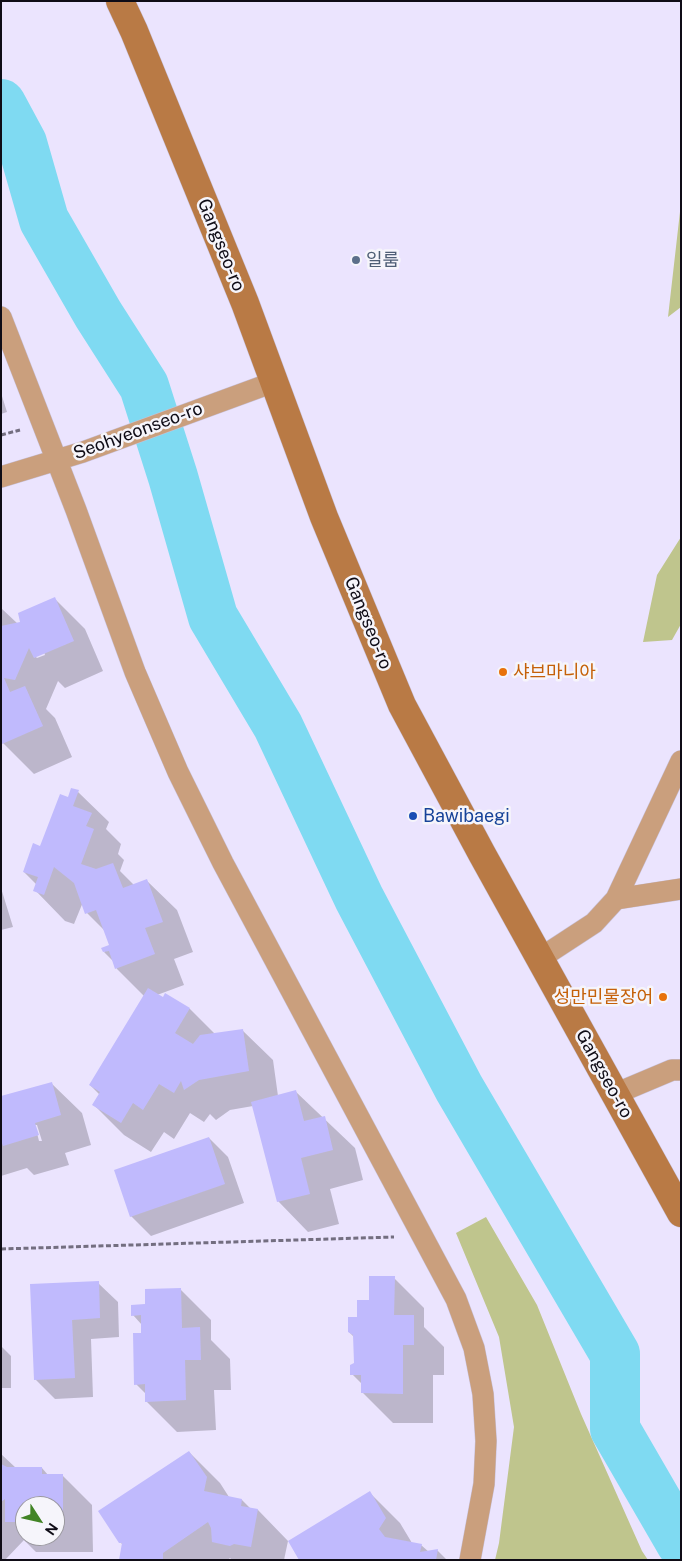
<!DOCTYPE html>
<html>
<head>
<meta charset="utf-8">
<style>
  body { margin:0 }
  #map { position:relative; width:682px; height:1561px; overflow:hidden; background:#ebe4fe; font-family:"Public Sans",sans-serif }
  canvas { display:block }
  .frame { position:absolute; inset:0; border:2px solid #0f0c16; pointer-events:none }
  .north { position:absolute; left:15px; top:1496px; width:50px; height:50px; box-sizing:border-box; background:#f6f5fb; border:1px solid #9a989f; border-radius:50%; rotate:125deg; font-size:14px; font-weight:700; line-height:20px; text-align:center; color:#0f0c16 }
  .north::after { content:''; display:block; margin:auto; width:18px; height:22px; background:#428426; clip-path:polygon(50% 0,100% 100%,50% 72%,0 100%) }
</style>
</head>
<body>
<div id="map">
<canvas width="682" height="1561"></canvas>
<div class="frame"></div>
<div class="north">N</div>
</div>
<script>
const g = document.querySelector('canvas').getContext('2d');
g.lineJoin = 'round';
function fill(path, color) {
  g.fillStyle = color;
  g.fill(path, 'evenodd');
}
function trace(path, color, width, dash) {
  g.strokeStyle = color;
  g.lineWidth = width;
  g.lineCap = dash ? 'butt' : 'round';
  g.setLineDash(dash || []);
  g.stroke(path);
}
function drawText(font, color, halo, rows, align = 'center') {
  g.font = font + ' "Public Sans","Noto Sans KR",sans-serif';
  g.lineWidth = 5;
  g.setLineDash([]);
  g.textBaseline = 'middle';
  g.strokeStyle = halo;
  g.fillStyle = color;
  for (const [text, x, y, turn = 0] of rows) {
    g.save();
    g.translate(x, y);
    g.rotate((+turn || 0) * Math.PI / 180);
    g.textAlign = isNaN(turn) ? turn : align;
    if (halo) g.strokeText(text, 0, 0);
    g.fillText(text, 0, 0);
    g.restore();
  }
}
fill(new Path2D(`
  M681,203v104l-13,10z
  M681,537v87l-9,16 -29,2 14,-67z
  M486,1217l51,88 44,109 61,137 6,9h-153l4,-17 15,-116 -15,-90 -43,-104z`), '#bfc58d');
fill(new Path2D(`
  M1,393l6,19 -6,2z
  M55,599l30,30 18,42 -38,17 -7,-7 -12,28 9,9 17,39 -38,17 -31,-31 -2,-4v-131l17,16zM44,652l1,3 -8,3 -2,-2z
  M78,792l31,30 -3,7 15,15 -3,10 6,6 -4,11 14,14 12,-5 31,30 16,42 -19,7 10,26 -27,10 6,4 3,-4 24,14 25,25 27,-4 31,30 5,36 17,-5 60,57 8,32 -33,9 9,35 -31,8 -30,-31 -25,-95 -23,4 -14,10 -6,-6 -6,8 -14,-9 -16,26 -10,-7 -13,20 -27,-17 -30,-30 6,-10 -10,-10 55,-88 -28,-28 -3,-7 -10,-10 6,-6 -5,-15 -18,-18 -4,-11 -9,22 -9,-3 -30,-31 2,-5 -13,-13 17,-24 28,-49z
  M1,888l12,39 -12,3z
  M51,1083l31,30 9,32 -26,8 4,12 -35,10 -7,-7 -26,8v-79zM35,1125h2l5,16h-3z
  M209,1138l19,19 16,46 -93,33 -20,-20z
  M394,1278l30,30v19l20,20v28h-11v48h-40l-30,-30v-8l-11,-11 4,-10 -2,-27 -5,-5 21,-31z
  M98,1283l20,19 1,35 -28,2 2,58 -38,2 -20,-20 -3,-93z
  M180,1289l31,31v20l19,19 1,31h-17l2,40 -39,2 -31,-31v-7l-10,-10 6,-59 -9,-10 14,-10z
  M1,1346l10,10v32h-10z
  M189,1452l31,31 9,14 13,3 9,9 7,1 30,31 -4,19h-52l-2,-2 -2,2h-108l3,-15 -3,-3z
  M1,1454l15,14h26l6,7h14l30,30 1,47h-57l-12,-12 -19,20h-4zM25,1506h30v30h-30z
  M370,1493l30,30 12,20 9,2 8,7 8,-2 10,10h-146z`), '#0003');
trace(new Path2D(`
  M1,104l21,39 22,77 54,94 46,72 29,91 40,140 65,109 81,172 100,190 156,266v75l66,114`), '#7fdaf2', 50);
fill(new Path2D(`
  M55,597l19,44 -40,17 -5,-10 -14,32 -11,-2 6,14 15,-6 18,40 -41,18 -1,-118 19,-4 -2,-9z
  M71,788l8,2 -6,16 19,7 -6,13 8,3 -13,35 15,5 17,-6 10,25 24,-9 16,43 -18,6 10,26 -40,15 -6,-18 -6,1 -2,-4 8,-3 -13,-35 -11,4 -11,-31 -20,-16 -10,28 -11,-4 5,-14 -15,-5 10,-29 7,3 20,-52 8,3z
  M148,988l15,9 2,-4 25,15 -15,25 18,11 7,-9 43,-6 6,42 -50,9 -15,10 -3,-9 -7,12 -15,-9 -16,26 -10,-7 -12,20 -29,-18 8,-13 -11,-7z
  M52,1082l9,33 -26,8 4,12 -36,11 -2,-6v-44z
  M296,1090l8,31 21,-5 8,34 -32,8 9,36 -33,8 -26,-100z
  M209,1137l16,47 -95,33 -16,-47z
  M369,1276h26l-1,39h20v30h-11v49l-42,-1v-18h-11v-10l4,-2 -1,-28 -5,-3v-15h9v-17h12z
  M99,1281l1,37 -28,2 3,58 -41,2 -4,-96z
  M181,1288l1,40 18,-1 1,33h-16l1,40 -41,2v-18l-11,1 -1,-52h8v-18l-10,1v-11l14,-1v-15z
  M189,1451l18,26 -3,14 38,8 -1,7 17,3 -7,38 -17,-3 -4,2 -18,-4 -1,-14 -3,-6 -45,31v7h-44l3,-17h-3l-21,-32z
  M1,1464l6,3h35v7h21v48h-8v-16h-30v16h-20v-23l-4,3z
  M370,1491l16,27 -7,11 6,8 37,7 -2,8 18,-3 -2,11h-137l-11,-19z`), '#c0bafd');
const street = new Path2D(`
  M1,317l75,193 59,162 43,100 45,91 233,436 18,49 9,46 3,47 -2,43 -14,76
  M1,477l82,-25 191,-70
  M616,899l65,-10
  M539,959l55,-36 22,-24 65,-138
  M615,1094l57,-24h9`);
const secondary = new Path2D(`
  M120,1l14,30 111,272 79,214 78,188 80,149 199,359`);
trace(street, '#c8c1d9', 22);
trace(secondary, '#c8c1d9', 29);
trace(new Path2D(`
  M1,435l19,-5
  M1,1249l393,-12`), '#736e80', 3, [5, 2.5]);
trace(street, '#ca9f7d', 21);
trace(secondary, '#b97a45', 28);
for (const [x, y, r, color] of [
  [356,260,5,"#5c6f8a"],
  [503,672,5,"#e8710a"],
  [413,816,5,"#1a4fb4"],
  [663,997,5,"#e8710a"]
]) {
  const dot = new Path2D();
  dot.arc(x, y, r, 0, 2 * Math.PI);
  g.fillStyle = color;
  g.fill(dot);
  trace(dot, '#f6f5fb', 2);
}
drawText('18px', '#0f0c16', '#f6f5fb', [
  ["Gangseo-ro",221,245,68],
  ["Seohyeonseo-ro",138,431,-20],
  ["Gangseo-ro",368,623,68],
  ["Gangseo-ro",604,1074,61]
]);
drawText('18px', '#4e5e75', '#f6f5fb', [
  ["일룸",366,260]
], 'left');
drawText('18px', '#c56008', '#f6f5fb', [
  ["샤브마니아",513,672],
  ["성만민물장어",653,997,"right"]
], 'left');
drawText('18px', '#164399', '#f6f5fb', [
  ["Bawibaegi",423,816]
], 'left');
</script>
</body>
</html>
